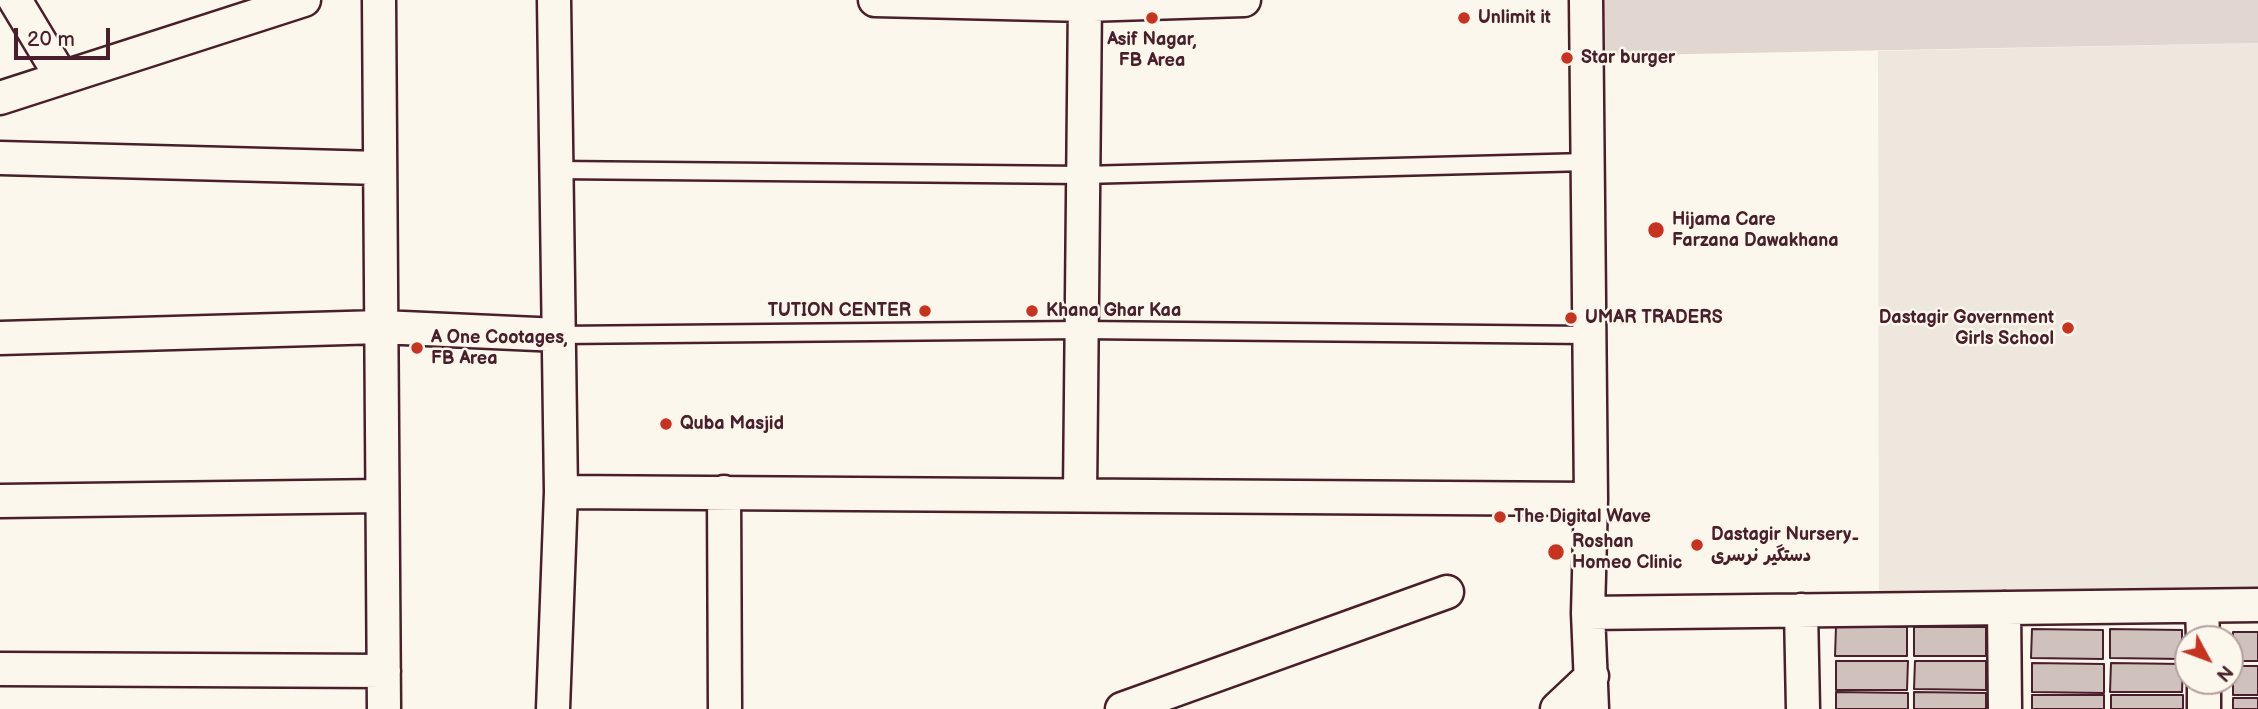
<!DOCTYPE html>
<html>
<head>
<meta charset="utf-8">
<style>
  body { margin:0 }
  #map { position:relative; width:2258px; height:709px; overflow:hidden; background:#fbf7ec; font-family:"Balsamiq Sans",sans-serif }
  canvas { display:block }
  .north { position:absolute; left:2174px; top:625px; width:70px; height:70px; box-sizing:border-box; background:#fbf7ec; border:2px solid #b4a19f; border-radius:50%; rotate:131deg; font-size:19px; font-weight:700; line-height:28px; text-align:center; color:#4a1f2b }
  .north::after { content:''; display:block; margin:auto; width:24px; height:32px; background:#c8321e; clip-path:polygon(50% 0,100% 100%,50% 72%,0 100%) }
  .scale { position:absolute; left:14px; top:28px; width:96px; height:32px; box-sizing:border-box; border:4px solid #4a1f2b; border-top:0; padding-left:9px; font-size:21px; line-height:24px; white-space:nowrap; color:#4a1f2b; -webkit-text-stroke:5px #fbf7ec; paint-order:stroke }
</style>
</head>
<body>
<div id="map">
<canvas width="2258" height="709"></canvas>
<div class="north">N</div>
<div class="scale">20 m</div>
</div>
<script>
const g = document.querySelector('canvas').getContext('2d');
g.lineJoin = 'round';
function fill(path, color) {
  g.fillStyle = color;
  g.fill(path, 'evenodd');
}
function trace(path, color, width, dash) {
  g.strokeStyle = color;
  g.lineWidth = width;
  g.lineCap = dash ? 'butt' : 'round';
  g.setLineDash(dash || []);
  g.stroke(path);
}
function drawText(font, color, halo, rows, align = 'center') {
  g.font = font + ' "Balsamiq Sans","Playpen Sans Arabic",sans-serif';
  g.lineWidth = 5;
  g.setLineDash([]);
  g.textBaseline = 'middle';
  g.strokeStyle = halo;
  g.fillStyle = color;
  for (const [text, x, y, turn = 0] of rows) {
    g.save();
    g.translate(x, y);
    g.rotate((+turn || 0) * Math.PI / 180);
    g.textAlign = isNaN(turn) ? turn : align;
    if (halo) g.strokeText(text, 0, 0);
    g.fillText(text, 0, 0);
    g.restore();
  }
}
fill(new Path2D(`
  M2258,43v562l-379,5 -1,-559z`), '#eee7de');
fill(new Path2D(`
  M1585,0h673v43l-672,13z`), '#e2d7d0');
const building = new Path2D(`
  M1836,627h71v29h-72z
  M1914,627h72v29h-72z
  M2032,629l71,1v29l-72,-1z
  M2110,629l72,1v29l-72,-1z
  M2233,632h25v29h-26z
  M1836,661h72l-1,29h-71z
  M1915,661h71v29l-72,-1z
  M2032,663l72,1v29l-72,-1z
  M2111,663l72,1 -1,28h-72z
  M2233,666h25v29h-25z
  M1836,692l72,1v16h-72z
  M1914,692l72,1v16h-72z
  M2032,695h72v14h-72z
  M2111,695h72v14h-72z
  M2233,698h25v11h-25z`);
fill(building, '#cfc2bc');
trace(building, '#4a1f2b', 2);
const lane = new Path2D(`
  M556,170l527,5 504,-13
  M559,335l522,-5 508,5`);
const street = new Path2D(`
  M15,0l47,78
  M379,0l5,709
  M875,0l210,5 159,-5
  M1586,0l5,499 -3,114 4,96
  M0,98l304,-98
  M0,158l380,10
  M0,338l381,-11 178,8
  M561,492l1030,7
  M724,492l1,217
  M1080,495l5,-495
  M0,501l382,-5
  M2202,606l1,33
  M2004,608l1,101
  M1801,610l2,99
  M1588,613l670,-8
  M0,669l384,2
  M2204,681v28
  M553,709l8,-217 -7,-492
  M1122,709l325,-117
  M1557,709l35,-33`);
trace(lane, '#4a1f2b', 21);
trace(street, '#4a1f2b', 37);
trace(lane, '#fbf7ec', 16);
trace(street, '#fbf7ec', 32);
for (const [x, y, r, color] of [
  [1152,18,7,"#c8321e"],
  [1464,18,7,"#c8321e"],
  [1567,58,7,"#c8321e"],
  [1656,230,9,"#c8321e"],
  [925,311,7,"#c8321e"],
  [1032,311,7,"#c8321e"],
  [1571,318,7,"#c8321e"],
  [2068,328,7,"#c8321e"],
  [417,348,7,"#c8321e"],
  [666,424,7,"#c8321e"],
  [1500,517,7,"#c8321e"],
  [1697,545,7,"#c8321e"],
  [1556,552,9,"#c8321e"]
]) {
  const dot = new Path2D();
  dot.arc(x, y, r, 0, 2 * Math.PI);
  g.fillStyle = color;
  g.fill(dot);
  trace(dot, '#fbf7ec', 2.5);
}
drawText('bold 18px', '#4a1f2b', '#fbf7ec', [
  ["Unlimit it",1478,18],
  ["Asif Nagar,",1152,40,"center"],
  ["FB Area",1152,61,"center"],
  ["Star burger",1581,58],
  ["Hijama Care",1672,220],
  ["Farzana Dawakhana",1672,241],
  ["TUTION CENTER",911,311,"right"],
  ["Khana Ghar Kaa",1046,311],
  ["UMAR TRADERS",1585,318],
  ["Dastagir Government",2054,318,"right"],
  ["Girls School",2054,339,"right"],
  ["A One Cootages,",431,338],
  ["FB Area",431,359],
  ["Quba Masjid",680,424],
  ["The Digital Wave",1514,517],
  ["Dastagir Nursery۔",1711,535],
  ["دستگیر نرسری",1711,556],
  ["Roshan",1572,542],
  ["Homeo Clinic",1572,563]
], 'left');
</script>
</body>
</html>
